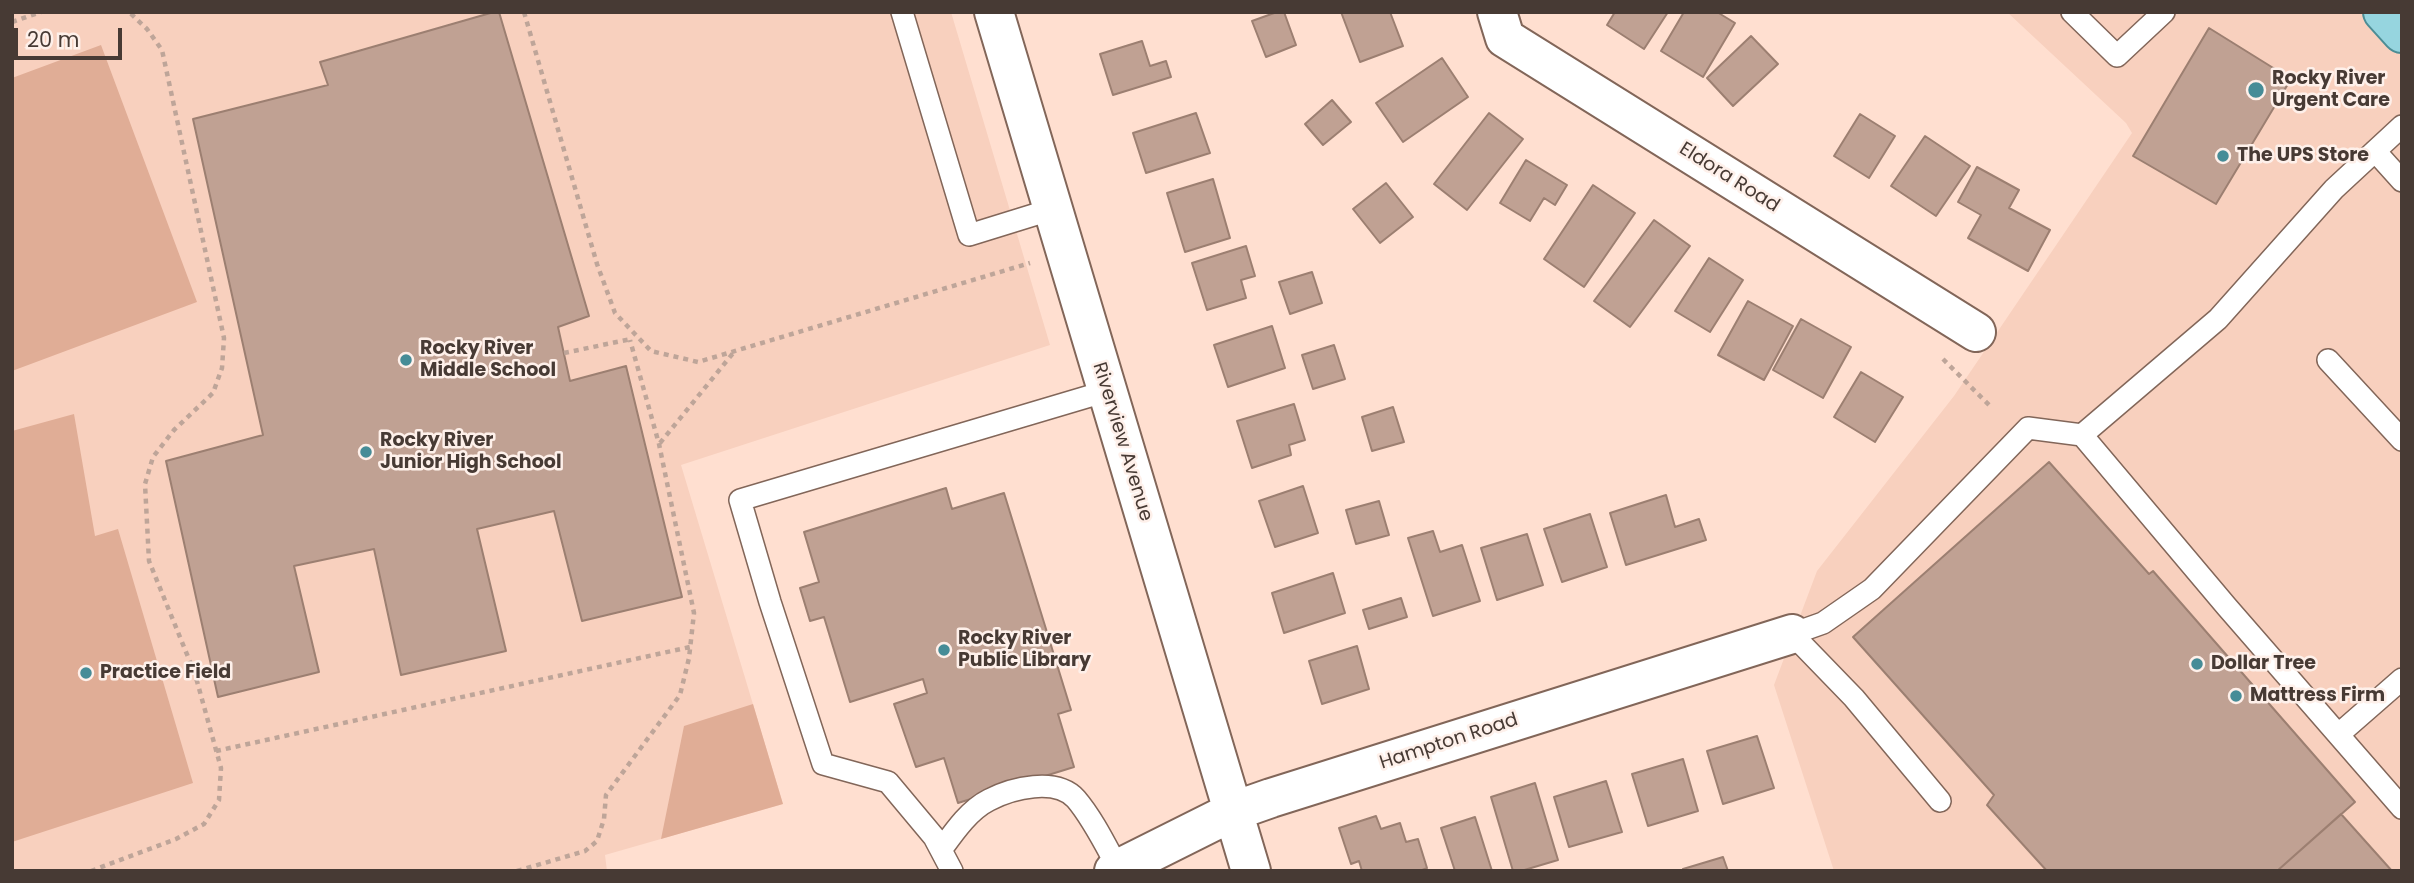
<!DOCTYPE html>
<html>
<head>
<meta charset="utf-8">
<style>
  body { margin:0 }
  #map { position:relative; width:2414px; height:883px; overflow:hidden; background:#ffdfd0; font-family:Poppins,sans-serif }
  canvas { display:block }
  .frame { position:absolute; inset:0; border:14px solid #473a34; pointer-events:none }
  .scale { position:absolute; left:14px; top:28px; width:108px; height:32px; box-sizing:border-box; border:4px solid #473a34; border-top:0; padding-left:9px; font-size:21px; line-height:24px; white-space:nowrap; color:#473a34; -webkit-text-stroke:5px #fef0ea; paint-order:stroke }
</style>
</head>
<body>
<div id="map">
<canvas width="2414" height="883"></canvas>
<div class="frame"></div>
<div class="scale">20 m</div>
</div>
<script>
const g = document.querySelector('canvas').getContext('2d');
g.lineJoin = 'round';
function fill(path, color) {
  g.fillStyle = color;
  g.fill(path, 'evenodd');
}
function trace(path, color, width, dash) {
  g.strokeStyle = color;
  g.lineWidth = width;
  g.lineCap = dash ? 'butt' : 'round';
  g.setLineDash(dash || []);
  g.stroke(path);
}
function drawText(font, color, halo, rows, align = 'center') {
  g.font = font + ' Poppins,sans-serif';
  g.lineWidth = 5;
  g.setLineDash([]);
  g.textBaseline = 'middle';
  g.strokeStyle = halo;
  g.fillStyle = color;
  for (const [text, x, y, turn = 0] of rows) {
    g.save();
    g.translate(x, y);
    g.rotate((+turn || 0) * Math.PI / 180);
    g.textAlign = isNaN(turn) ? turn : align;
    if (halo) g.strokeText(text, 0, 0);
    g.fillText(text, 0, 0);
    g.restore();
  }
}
fill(new Path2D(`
  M12,12h939l99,333 -369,120 102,339 -178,51 2,16h-595z
  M2007,12h395v859h-568l-60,-186 43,-114 137,-175 178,-263 -6,-10z`), '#f8d0be');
fill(new Path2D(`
  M101,45l96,257 -185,69v-293z
  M74,414l21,122 23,-7 75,254 -181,59v-411z
  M753,704l30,100 -122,35 23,-113z`), '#e0ad96');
const building = new Path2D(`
  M494,12h5l90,304 -31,11 12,54 56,-15 56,231 -100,24 -28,-110 -77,18 29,122 -105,24 -27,-126 -80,17 25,106 -101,25 -52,-236 97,-26 -70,-316 135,-34 -8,-23z
  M1277,12h7l12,33 -30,12 -14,-36z
  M1341,12h49l13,34 -43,16z
  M1615,12h53l-24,37 -37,-24z
  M1684,12h33l18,11 -32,54 -42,-26z
  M2209,28l82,51 -75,125 -83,-48z
  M1751,36l27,28 -45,42 -26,-28z
  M1142,41l8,25 16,-5 5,16 -58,18 -13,-41z
  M1442,58l26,39 -65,45 -27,-39z
  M1332,100l19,22 -28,23 -18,-21z
  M1196,113l14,40 -64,20 -13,-40z
  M1489,113l34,26 -56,71 -33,-26z
  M1860,114l35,22 -26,42 -35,-22z
  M1925,136l45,30 -34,50 -45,-30z
  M1526,160l41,25 -12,20 -11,-7 -14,23 -30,-18z
  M1977,167l42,23 -10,18 41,22 -22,41 -60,-33 13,-23 -23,-13z
  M1213,179l17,59 -45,14 -18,-59z
  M1386,183l27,34 -33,26 -27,-34z
  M1593,185l42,28 -51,74 -40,-28z
  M1654,220l36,26 -60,81 -36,-26z
  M1246,246l9,30 -14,4 5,18 -39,12 -15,-47z
  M1709,258l34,22 -33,52 -35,-21z
  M1312,272l10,31 -32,11 -11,-32z
  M1748,301l45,25 -29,54 -46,-25z
  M1801,319l50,28 -28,51 -50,-28z
  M1272,326l13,42 -57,19 -14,-42z
  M1334,345l11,34 -32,10 -11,-34z
  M1861,372l42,25 -28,45 -41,-25z
  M1294,404l11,36 -16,5 2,10 -39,13 -15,-47z
  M1393,407l11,35 -32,9 -10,-34z
  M2049,462l100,112 4,-3 202,231 -78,69h-230l-60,-66 7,-10 -141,-158z
  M1303,486l15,47 -43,14 -16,-46z
  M946,488l6,21 52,-16 67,217 -13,4 16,53 -116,36 -14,-45 -28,9 -22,-63 33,-11 -4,-14 -73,23 -26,-85 -14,4 -10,-33 19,-6 -15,-50z
  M1666,495l9,32 24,-8 7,21 -80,25 -16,-52z
  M1379,501l10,34 -33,9 -10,-34z
  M1590,514l17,53 -45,15 -18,-53z
  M1433,531l7,21 22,-7 18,56 -47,15 -25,-78z
  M1527,534l16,51 -46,15 -16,-52z
  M1333,573l12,40 -61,20 -12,-40z
  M1401,598l6,19 -38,12 -6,-19z
  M1357,646l12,43 -47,15 -13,-43z
  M1757,736l17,52 -51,16 -16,-53z
  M1683,759l15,52 -50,15 -16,-52z
  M1606,781l16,51 -53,15 -15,-50z
  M1535,783l23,77 -37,11h-8l-22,-74z
  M2341,814l51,57h-115z
  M1376,816l5,13 19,-6 6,19 12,-3 9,29 -7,3h-58l-3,-10 -8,3 -12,-36z
  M1475,817l17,54h-37l-14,-43z
  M1723,857l5,14h-44l-1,-2z`);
fill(building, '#c0a193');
trace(building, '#9c7f71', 2);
const service = new Path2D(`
  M902,12l67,223 84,-26
  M2072,12l45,44 47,-44
  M2375,151l27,30
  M2328,360l74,80
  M2082,435l145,172 175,201
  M2339,734l63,-55
  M1940,801l-86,-103 -62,-64 31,-11 49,-34 156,-161 54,7 136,-116 116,-130 68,-63
  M941,850c13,-18 28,-40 48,-50 23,-12 67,-23 87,-1 17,20 30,47 42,69
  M952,871l-18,-34 -46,-55 -65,-18 -53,-162 -30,-102 367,-109`);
const minor = new Path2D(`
  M994,12l257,859
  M1497,12l8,26 471,294
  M1114,871l120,-60 37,-13 521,-164`);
const primary = new Path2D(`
  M2383,12l19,21`);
trace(service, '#826659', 24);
trace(minor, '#826659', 42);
trace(primary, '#4d8d95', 42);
trace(new Path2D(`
  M524,12l73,252 18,49 36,38 47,11 332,-99
  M12,22l29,-10
  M564,353l67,-14
  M1943,359l46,46
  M660,443l74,-91
  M216,751l474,-104
  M91,871l85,-32 28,-15 15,-24 2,-32 -26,-94 -46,-113 -4,-77 8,-27 21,-27 39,-37 9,-25 2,-30 -62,-288 -15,-21 -18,-17
  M517,871l68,-20 12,-10 7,-22 2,-24 74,-100 9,-37 5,-45 -35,-169 -29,-104`), '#bea599', 4.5, [5, 5]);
trace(service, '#fff', 21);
trace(minor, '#fff', 38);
trace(primary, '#96d5df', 38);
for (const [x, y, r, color] of [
  [2256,90,9,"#468c97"],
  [2223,156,7,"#468c97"],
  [406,360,7,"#468c97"],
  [366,452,7,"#468c97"],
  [944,650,7,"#468c97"],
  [2197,664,7,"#468c97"],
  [86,673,7,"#468c97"],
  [2236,696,7,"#468c97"]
]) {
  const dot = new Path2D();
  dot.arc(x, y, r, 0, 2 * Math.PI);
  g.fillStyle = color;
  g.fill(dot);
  trace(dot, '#fef0ea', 2.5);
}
drawText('bold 19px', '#473a34', '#fef0ea', [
  ["Rocky River",2272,79],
  ["Urgent Care",2272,101],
  ["The UPS Store",2237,156],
  ["Rocky River",420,349],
  ["Middle School",420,371],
  ["Rocky River",380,441],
  ["Junior High School",380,463],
  ["Rocky River",958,639],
  ["Public Library",958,661],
  ["Dollar Tree",2211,664],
  ["Practice Field",100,673],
  ["Mattress Firm",2250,696]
], 'left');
drawText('19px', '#473a34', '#fef0ea', [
  ["Eldora Road",1729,178,32],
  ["Riverview Avenue",1122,442,73],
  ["Hampton Road",1449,742,-18]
]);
</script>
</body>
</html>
